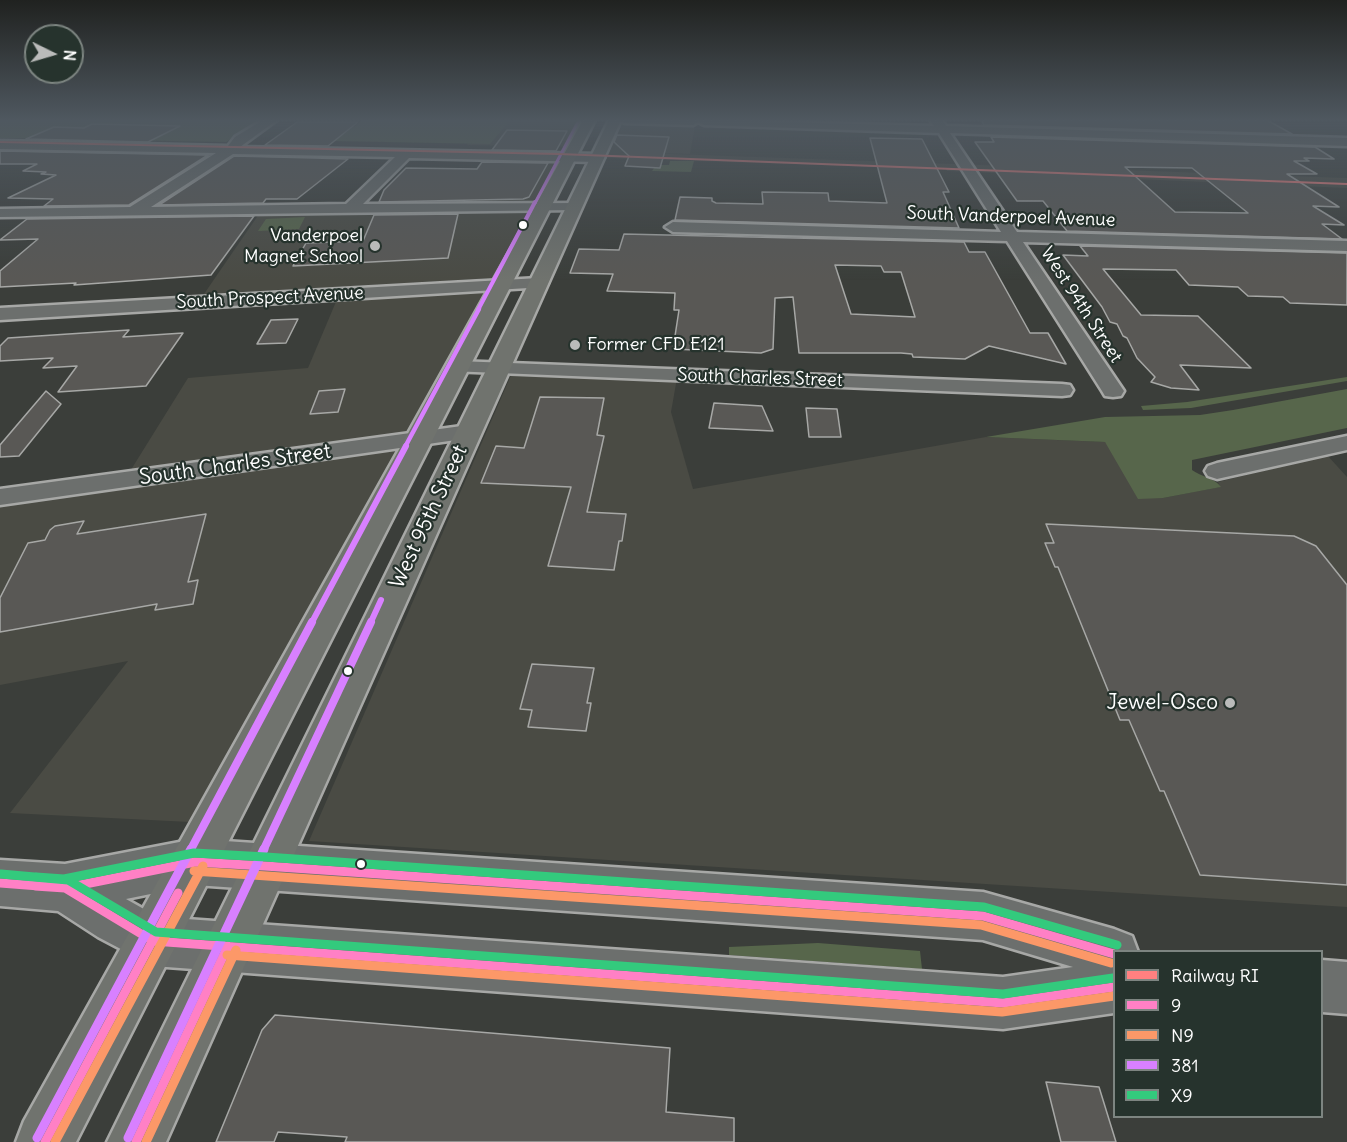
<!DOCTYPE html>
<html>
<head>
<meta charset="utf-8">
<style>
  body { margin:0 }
  #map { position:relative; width:1347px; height:1142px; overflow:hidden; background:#3b3e3a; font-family:Delius,sans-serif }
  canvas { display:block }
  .legend { position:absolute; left:1113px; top:950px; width:210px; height:168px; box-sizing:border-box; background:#26332d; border:2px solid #7d8581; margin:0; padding:8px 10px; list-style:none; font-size:18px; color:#fff }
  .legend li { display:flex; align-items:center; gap:12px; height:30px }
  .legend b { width:30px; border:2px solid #7d8581 }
  .north { position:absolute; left:24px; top:24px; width:60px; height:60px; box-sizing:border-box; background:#26332d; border:2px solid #7d8581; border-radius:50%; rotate:95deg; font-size:16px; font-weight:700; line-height:24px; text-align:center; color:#fff }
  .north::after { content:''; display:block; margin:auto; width:21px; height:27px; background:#babbba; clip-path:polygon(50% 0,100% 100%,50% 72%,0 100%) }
</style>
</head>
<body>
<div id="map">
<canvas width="1347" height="1142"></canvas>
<ul class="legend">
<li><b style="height:8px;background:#ff8080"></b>Railway RI</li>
<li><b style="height:8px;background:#ff80c5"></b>9</li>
<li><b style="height:8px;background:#fc9868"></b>N9</li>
<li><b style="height:8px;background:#d880ff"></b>381</li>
<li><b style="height:8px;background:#33ca7d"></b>X9</li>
</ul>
<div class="north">N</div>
</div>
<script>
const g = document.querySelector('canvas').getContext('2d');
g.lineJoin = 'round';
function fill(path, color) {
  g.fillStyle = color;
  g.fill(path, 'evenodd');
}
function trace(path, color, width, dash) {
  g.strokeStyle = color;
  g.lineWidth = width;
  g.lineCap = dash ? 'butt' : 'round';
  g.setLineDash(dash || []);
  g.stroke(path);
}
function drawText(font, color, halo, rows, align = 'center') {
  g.font = font + ' Delius,sans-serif';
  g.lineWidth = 4.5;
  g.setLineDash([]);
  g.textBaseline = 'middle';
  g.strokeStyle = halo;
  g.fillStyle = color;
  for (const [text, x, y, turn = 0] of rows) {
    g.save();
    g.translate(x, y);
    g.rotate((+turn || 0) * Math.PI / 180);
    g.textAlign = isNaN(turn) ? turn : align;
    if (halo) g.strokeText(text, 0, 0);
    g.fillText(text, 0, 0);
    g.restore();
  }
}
fill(new Path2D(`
  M490,120h94l-15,27 -102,-2z
  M621,120h75l-6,34 -73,-2 730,26v10l-400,-17 -1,-2 -341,-11z
  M490,157l72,1 -24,44 -83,1z
  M533,210l-37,68 -292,16 55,-80z
  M488,289l-298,533 -180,-9 118,-152 -128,24v-180l119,-16 69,-111 120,-10 30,-71z
  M512,373l165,5 -6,34 22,77 293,-52 119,5 58,56 57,-11 -2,-5 109,-27 20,22v430l-1038,-66z`), '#4a4b44');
fill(new Path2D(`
  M0,120h264l-38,22 -226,-4z
  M363,120h147l-20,24 -156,-3z
  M670,161h24l-3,11 -39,-1 2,-3h5l1,-3h9z
  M305,217l-6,12 -41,2 8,-12z
  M1347,377v4l-156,27 -48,2 -2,-4 46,-4z
  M1347,389v39l-155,32v10c9,7 23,8 29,17l-58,11 -25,1 -33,-57 -119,-5 119,-20 95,-2 33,-5z
  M818,943l102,8 2,18 -193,-14v-8z`), '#57664b');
const building = new Path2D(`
  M981,120h286l25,14 -308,-9z
  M297,122h61l-30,24 -63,-1z
  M92,124l88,2 -32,16 -122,-3 28,-12 30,1z
  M507,130l60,1 -11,20 -64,-1z
  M617,135l52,2 -9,31 -35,-2 4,-10 -15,-14z
  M991,137l324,10 19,12 -30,-1 5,3h-15l23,13h-30l52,33 -26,-1 31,19 -22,-1 20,15 -275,-8 -24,-30h-26l-42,-59h19zM1125,167l67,1 56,45 -73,-1z
  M870,138l52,1 27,53h-6l16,36 -284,-8 5,-23 32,1v3l4,2 47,1 -1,-12 66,1 1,8 58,2z
  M0,151l208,4 -79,50 -85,1 9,-7 -45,-1 48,-23 -15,-1 5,-2 -23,-1 14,-7h-37z
  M234,156l80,2 34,1 -51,40h-31l-3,4 -104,2z
  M482,162l66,1 -19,34 -6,2 -144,3 5,-12 22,-22 71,1z
  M458,214l-10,44 -155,8 13,-23 57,-2 11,-26z
  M254,216l-43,59 -137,10 2,-2 -76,4v-16l38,-32 -38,1 27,-21z
  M624,234l340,8 5,10h16l45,81h18l18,31 -77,-18 -24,13 -52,-2 -1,-3 -11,-1h-102l-6,-56 -18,1 -2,51 -12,4 -88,-4 6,-39h-5l1,-17 -68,-2 6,-17 -43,-1 9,-24 40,1zM835,265l46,1 3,6h17l14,45 -64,-3z
  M1080,246l267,7v52l-57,-2 -7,-6 -35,-1 -10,-9 -49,-2 -13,-15 -73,-1 38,46 57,1 53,52 -71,-3 19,25 -28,-2 -20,-6 4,-5 -18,-19 -10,-20 -4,-2 -6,-12 -7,-2 -8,-15 -39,-52 25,1z
  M298,319l-12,24 -29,1 14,-24z
  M129,330l-6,7 60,-4 -37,53 -88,6 19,-26 -34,2 10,-10 -53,3v-15l8,-8z
  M345,389l-7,23 -28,2 9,-23z
  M46,391l15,13 -42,52 -19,1v-12z
  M540,397l64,1 -7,37 7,1 -17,76 39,2 -4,27h-3l-5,29 -66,-4 23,-79 -90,-4 15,-37 28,2z
  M714,403l48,3 11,25 -64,-3z
  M806,408l31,1 4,28h-32z
  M206,514l-18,68 10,-2 -5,24 -38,6 2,-6 -157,28v-34l28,-55 17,-3 5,-10 5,-4 29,-5 -7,13z
  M1046,524l248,12 22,10 31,39v300l-147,-10 -36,-84h-4l-31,-71h-9l-62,-153h-3l-10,-24h9z
  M532,664l62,4 -7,35h4l-5,28 -58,-4 4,-17 -12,-1z
  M275,1015l395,33 -4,64 68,6v24h-389l2,-5 -69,-5 -4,10h-58l46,-112z
  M1046,1082l53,5 17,55h-55z`);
fill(building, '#595855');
trace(building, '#a7a8a6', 1.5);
const street = new Path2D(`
  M263,120h14l-37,27 358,7 6,4 -6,4 -189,-4 -46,46 217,-1 2,3 -2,3 -5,1 -575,7v-8l130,-2 86,-54 -216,-4v-8l228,5 7,-9zM233,154l162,3 -49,47 -195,3z
  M619,120h78l1,2 2,-2 234,6 -4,-6h12l4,6 401,12v8l-397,-13 67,99 330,9v10l-324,-9 101,149 -3,5 -8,1 -8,-1 -3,-5 -95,-150 -334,-9 -8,-5 8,-5 328,10 -62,-99 -235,-8 -6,-3 -5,3 -68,-2z
  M539,278l6,1 3,4 -3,4 -545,33v-12z
  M457,361l605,23 8,1 3,5 -3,5 -8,1 -612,-25 -3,-4 3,-4z
  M469,425l8,2 4,5 -4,5 -477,68v-16z
  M1347,436v14l-130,29 -9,-3 -3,-5 3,-5 9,-3z`);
const secondary = new Path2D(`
  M195,839l788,53 131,37 18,7 6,16h-24v61l-111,16 -850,-63 -55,-29 -40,-26 -58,-5v-46l65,4zM195,885l788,55 90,27 -70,10 -845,-60 -32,-18z
  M1322,960l25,2v52l-25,-2z`);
const primary = new Path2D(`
  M583,120h12l-519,1022h-60l8,-21z
  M609,120h12l-455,1022h-59z`);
trace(street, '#a7a8a6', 5);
trace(secondary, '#a7a8a6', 5);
trace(primary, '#a7a8a6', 5);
fill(street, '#6c6f6d');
fill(secondary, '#6c6f6d');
fill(primary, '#70736e');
trace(new Path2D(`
  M0,883l65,5 88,53 850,62 111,-16
  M35,886l30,2 130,-26 70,4 718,50 131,38
  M45,1142l133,-249
  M136,1142l92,-196`), '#ff80c5', 9);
trace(new Path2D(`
  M194,871l787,54 130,38
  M227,955l775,57 112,-16
  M55,1142l148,-276
  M146,1142l90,-192`), '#fc9868', 9);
trace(new Path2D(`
  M535,203l44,-83`), '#d880ff', 3);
trace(new Path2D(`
  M478,310l57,-108`), '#d880ff', 4);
trace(new Path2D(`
  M405,447l74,-138`), '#d880ff', 4.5);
trace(new Path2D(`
  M311,624l95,-178
  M370,624l11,-24`), '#d880ff', 6);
trace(new Path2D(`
  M190,851l122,-229
  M263,851l108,-229`), '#d880ff', 8);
trace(new Path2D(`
  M37,1138l154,-289
  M128,1138l136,-289`), '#d880ff', 9);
trace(new Path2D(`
  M1,874l67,6 88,52 847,62 110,-16
  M36,877l28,2 130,-26 72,4 718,50 133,38`), '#33ca7d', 9);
fill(new Path2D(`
  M0,141l559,12 788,30v2l-788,-30 -559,-12z`), '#ff8080');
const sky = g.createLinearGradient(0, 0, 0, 280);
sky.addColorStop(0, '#202220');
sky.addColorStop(0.43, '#4f5860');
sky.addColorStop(1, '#4f586000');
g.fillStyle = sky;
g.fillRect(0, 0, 1347, 280);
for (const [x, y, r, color] of [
  [523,225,5,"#fff"],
  [375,246,6,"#babbba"],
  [575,345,6,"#babbba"],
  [348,671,5,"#fff"],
  [1230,703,6,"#babbba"],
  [361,864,5,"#fff"]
]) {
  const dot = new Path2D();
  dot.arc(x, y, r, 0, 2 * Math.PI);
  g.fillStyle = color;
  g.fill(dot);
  trace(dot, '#26332d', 2);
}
drawText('18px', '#fff', '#26332d', [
  ["South Vanderpoel Avenue",1011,217,2],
  ["South Prospect Avenue",270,298,-3],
  ["West 94th Street",1081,305,57],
  ["South Charles Street",760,378,2]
]);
drawText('18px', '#fff', '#26332d', [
  ["Vanderpoel",363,236],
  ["Magnet School",363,257],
  ["Former CFD E121",587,345,"left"]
], 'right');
drawText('21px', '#fff', '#26332d', [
  ["South Charles Street",235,465,-8],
  ["West 95th Street",429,517,-65]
]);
drawText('21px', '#fff', '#26332d', [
  ["Jewel-Osco",1218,703]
], 'right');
</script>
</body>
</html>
